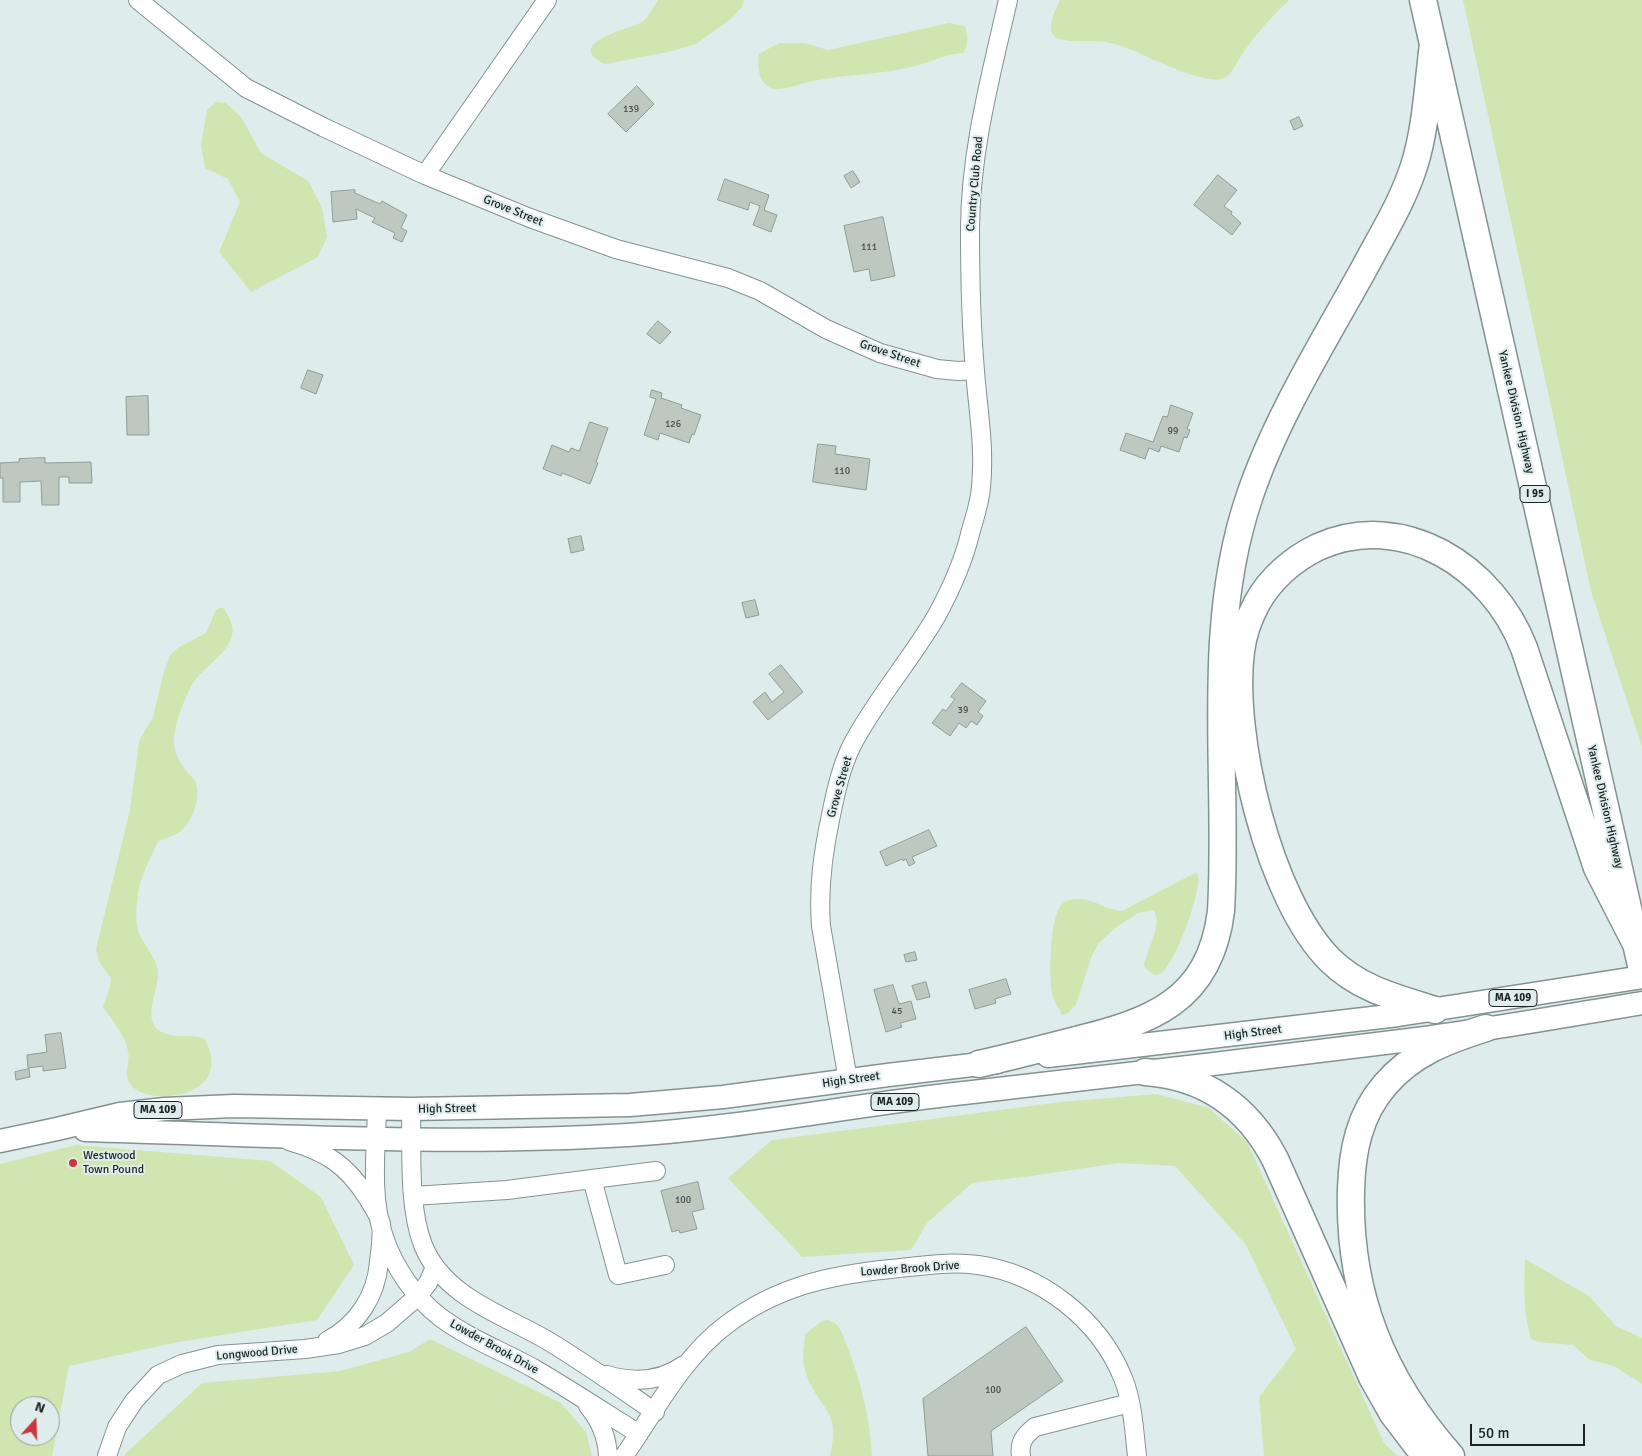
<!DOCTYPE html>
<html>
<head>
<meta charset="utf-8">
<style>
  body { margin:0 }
  #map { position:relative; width:1642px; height:1456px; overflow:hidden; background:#deedec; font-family:Signika,sans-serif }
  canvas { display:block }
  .north { position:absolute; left:10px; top:1396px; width:50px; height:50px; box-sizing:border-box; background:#deedec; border:1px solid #919c9c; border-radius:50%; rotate:20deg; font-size:14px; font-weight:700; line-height:20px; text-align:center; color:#1e2323 }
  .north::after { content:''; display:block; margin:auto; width:18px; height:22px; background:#c8383e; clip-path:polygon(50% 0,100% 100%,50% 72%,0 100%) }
  .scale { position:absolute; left:1470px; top:1424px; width:115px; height:22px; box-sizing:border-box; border:2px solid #1e2323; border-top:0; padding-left:6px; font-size:15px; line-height:18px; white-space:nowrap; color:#1e2323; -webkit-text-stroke:4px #deedec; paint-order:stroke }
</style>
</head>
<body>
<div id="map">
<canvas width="1642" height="1456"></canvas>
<div class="north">N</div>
<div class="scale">50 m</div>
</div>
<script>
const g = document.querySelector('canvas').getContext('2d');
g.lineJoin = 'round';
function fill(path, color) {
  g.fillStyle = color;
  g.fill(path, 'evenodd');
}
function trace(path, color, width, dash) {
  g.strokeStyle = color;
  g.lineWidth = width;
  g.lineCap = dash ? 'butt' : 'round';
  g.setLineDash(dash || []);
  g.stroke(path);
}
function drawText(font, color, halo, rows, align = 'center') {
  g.font = font + ' Signika,sans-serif';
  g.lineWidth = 4;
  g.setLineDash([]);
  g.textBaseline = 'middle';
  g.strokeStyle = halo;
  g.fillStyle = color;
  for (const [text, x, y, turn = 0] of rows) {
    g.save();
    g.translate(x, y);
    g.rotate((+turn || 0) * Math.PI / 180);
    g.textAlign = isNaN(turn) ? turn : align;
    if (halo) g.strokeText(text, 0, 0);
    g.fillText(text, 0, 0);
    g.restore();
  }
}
fill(new Path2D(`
  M658,0h85l1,1 -2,6 -11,12 -35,25 -28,8 -62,12c-4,-1 -6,-2 -10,-5 -23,-19 38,-31 46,-37 7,-5 11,-15 16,-22z
  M1060,0h229c-20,20 -36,36 -51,61 -4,6 -7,14 -14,17 -17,8 -72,-19 -89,-27 -10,-4 -19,-7 -29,-9 -12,-2 -44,2 -52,-6 -8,-9 2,-27 6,-36z
  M1463,0h179v747l-51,-156z
  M949,23l16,3c3,10 4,17 -2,27 -17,0 -31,9 -48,13 -33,9 -72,8 -107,16 -10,2 -27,10 -37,6 -13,-5 -14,-23 -12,-34l20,-11h26l23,7z
  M216,102l10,1 15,14 20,36 47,28 14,26 5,30 -9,20 -67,35 -32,-40 21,-50 -12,-23 -23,-11 -4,-23 6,-35z
  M219,608h5c2,5 5,9 7,14 10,25 -28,44 -38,61 -8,14 -21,46 -19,62 1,8 6,18 11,24 2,4 7,7 10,12 7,14 -2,39 -13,49 -6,6 -17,8 -24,11 -6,14 -14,29 -18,43 -3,12 -6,37 -1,49 5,12 16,23 19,37 2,18 -15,45 -1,59 13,11 33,4 48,10 4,9 8,19 6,29 -3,28 -59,37 -78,19 -12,-11 -2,-23 -5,-36 -3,-16 -16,-31 -25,-44l7,-20 1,-9 -12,-16 -3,-13 34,-139 9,-69 14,-24 11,-46 7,-17 8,-7 27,-14 10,-23z
  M1195,873l3,1c5,14 -24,94 -38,100 -6,3 -12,-3 -16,-8 2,-14 20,-44 9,-56l-15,3 -23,15 -16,15 -8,15 -15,47 -8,8 -6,2c-3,-7 -8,-14 -10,-21 -3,-17 -3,-80 11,-91 3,-2 8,-4 11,-4 18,-2 30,11 48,12z
  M1157,1094l52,14 38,34 137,301 14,13h-134l-5,-59 37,-48 -50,-104 -71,-79 -56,-3 -88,13 -59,7 -45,40 -16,27 -109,7 -74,-79 44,-38 289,-38z
  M76,1145l194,16 51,36 33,68 -37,55 -139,22 -109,24 -17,90h-52v-292zM20,1406h30v30h-30z
  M1525,1259l64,37 27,30 26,12v46l-28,-18 -24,-6 -17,-15 -35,-3 -7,-3c-8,-27 -7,-53 -6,-80z
  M827,1320c3,1 7,2 10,5 5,5 7,14 10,21 14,35 23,72 25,110h-42c12,-49 -12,-45 -24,-83 -5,-12 -2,-26 -1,-39l16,-12z
  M430,1339l131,64 25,29 6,24h-467v-2l77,-71 138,-12 69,-19z`), '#d1e5b1');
const building = new Path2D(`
  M637,86l17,18 -28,28 -18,-18z
  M1299,117l4,9 -9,4 -4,-9z
  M853,171l7,11 -9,6 -7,-12z
  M1218,175l19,15 -13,16 8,6 -1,2 10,9 -9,12 -38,-30z
  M725,179l44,16 -5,15 13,5 -6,17 -18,-7 7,-19 -10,-4 -2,8 -30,-10z
  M355,190v3l25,11 2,-3 25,14 -6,13 6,3 -5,11 -9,-4 2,-5 -23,-11 3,-4 -19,-9 1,10 -24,3 -2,-30z
  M883,217l12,59 -24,5 -2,-12 -15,3 -10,-46z
  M658,321l13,11 -11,12 -13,-10z
  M308,370l15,5 -7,19 -15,-6z
  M652,390l10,3 -1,5 21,7 -1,3 20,7 -7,20 -2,-1 -3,9 -29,-10 -2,7 -14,-5 12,-36 -6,-2z
  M148,396l1,39h-22l-1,-38z
  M1171,405l22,8 -6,16 3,1 -3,8 -3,-1 -5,15 -18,-6 -2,6 -10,-4 -4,11 -25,-9 6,-17 27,9 10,-26 4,1z
  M590,422l18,6 -12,34 2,1 -8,21 -28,-11 -1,3 -18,-7 9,-24 17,7 2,-4 8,3z
  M818,444l18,2 -1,8 35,5 -4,31 -53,-8z
  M45,458v5l46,-1 1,21h-23v-6h-10v28h-17l-1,-24 -21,1v20h-17v-24h-3v-15l19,-1v-3z
  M581,536l3,14 -13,3 -3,-14z
  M755,600l4,15 -13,3 -4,-15z
  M781,665l22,27 -35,28 -15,-18 12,-10 7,10 12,-10 -15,-18z
  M962,683l24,18 -8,11 5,4 -6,9 -6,-4 -5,7 -7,-5 -9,13 -18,-13 11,-14 3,2 9,-12 -4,-2z
  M929,830l8,16 -25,11 3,6 -6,3 -3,-7 -3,2 -1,-2 -16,7 -6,-14z
  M915,952l2,8 -11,2 -2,-7z
  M1006,979l5,15 -16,5 1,4 -21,6 -6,-19z
  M926,982l4,15 -13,3 -5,-14z
  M893,985l6,19 12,-3 5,18 -16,4 2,4 -16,5 -12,-42z
  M61,1033l5,35 -23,3v-5l-15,2 -1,-13 20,-3 -2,-17z
  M29,1069l1,8 -14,3 -1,-8z
  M698,1182l6,27 -12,3 5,17 -17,4 -1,-3 -7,2 -11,-41z
  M1026,1327l37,54 -72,50 2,25h-65l-5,-57z`);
fill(building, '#bdc8c1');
trace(building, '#919c95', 1);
const minor = new Path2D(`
  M138,0l108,88 77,39 102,48 105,43 86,31 112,29 32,13 66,38 54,24 57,16 21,2 17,-1
  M425,175l122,-175
  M848,1080l-27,-154c-3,-39 2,-74 10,-111 5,-24 10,-48 21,-70 24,-46 59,-85 85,-130 14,-26 26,-52 33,-81 4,-15 10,-31 11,-47 4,-39 -3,-77 -6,-116 -4,-47 -5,-94 -5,-141 0,-78 21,-155 38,-230
  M377,1109c-1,42 -7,88 7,128 10,30 31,61 56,80 28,21 62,34 93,51 36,21 71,44 106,66
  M411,1109c1,41 -3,98 12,136 21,53 82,70 127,97 36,22 70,46 105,70
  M289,1141c36,10 58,24 78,56 5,8 12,18 14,27 2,13 -1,26 -2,38 -3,35 -22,63 -52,79
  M592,1179l64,-8
  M413,1196l94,-6 85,-11 26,96 47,-10
  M607,1375c27,8 53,7 77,-10
  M588,1406c12,14 19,31 20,50
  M107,1456l10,-29 17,-26 24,-26 24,-11 36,-9 87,-6 34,-5 26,-8 22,-13 31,-27 10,-13 7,-16
  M624,1456c30,-43 59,-99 102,-131 50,-38 103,-50 165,-56 28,-3 58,-8 87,-4 63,9 121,54 145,113 10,25 11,52 14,78
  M1021,1456c-2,-14 3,-20 14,-29l95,-24`);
const major = new Path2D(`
  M1048,1056l350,-41 244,-38
  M85,1130c181,5 363,16 543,5 113,-7 224,-30 336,-42 148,-17 297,-34 445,-53 78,-10 155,-24 233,-37
  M0,1141l57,-12 63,-15 45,-5 69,-3 177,3 219,-4 93,-8 165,-22 109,-13`);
const highway = new Path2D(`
  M1423,0l219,970
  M1435,1010c-38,-12 -76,-21 -105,-50 -61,-61 -100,-225 -89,-309 2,-16 8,-33 16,-48 13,-24 36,-44 61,-56 85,-38 175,20 206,101l73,220 39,76
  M979,1064c31,-7 62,-15 93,-23 78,-19 138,-39 149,-130 8,-138 -17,-279 28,-413 27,-81 76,-158 117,-233 17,-32 37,-64 48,-99 12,-37 14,-83 19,-122
  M1145,1072c59,4 103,35 130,87l97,218 21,37 32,42
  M1451,1456c-68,-77 -103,-162 -100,-266 1,-39 8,-75 34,-105 27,-32 63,-45 101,-57`);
trace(minor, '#849291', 20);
trace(major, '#849291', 25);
trace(highway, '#849291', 29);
trace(minor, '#fff', 18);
trace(major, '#fff', 22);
trace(highway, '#fff', 26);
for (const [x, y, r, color] of [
  [73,1163,5,"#c8383e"]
]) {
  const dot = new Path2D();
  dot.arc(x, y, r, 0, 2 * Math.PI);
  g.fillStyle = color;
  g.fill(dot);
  trace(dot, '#deedec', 2);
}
drawText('10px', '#464c4a', null, [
  ["139",631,109],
  ["111",869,247],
  ["126",673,424],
  ["99",1173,431],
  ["110",842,471],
  ["39",963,710],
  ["45",897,1011],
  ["100",683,1200],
  ["100",993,1390]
]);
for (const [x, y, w] of [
  [1535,494,30],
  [1513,998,48],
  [895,1102,48],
  [158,1110,48]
]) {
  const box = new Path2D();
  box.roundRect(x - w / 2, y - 8.5, w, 17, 4);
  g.fillStyle = '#deedec';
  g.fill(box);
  trace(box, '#1e2323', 1);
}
drawText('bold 11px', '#1e2323', null, [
  ["I 95",1535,494],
  ["MA 109",1513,998],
  ["MA 109",895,1102],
  ["MA 109",158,1110]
]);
drawText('12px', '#1e2323', '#deedec', [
  ["Country Club Road",975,184,-85],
  ["Grove Street",513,211,22],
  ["Grove Street",890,354,19],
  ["Yankee Division Highway",1516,412,77],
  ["Grove Street",840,787,-74],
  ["Yankee Division Highway",1605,807,77],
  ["High Street",1253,1033,-7],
  ["High Street",851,1080,-8],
  ["High Street",447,1109,-1],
  ["Lowder Brook Drive",910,1269,-4],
  ["Lowder Brook Drive",494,1347,29],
  ["Longwood Drive",257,1353,-5]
]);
drawText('12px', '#1e2323', '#deedec', [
  ["Westwood",83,1156],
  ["Town Pound",83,1170]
], 'left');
</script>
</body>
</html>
